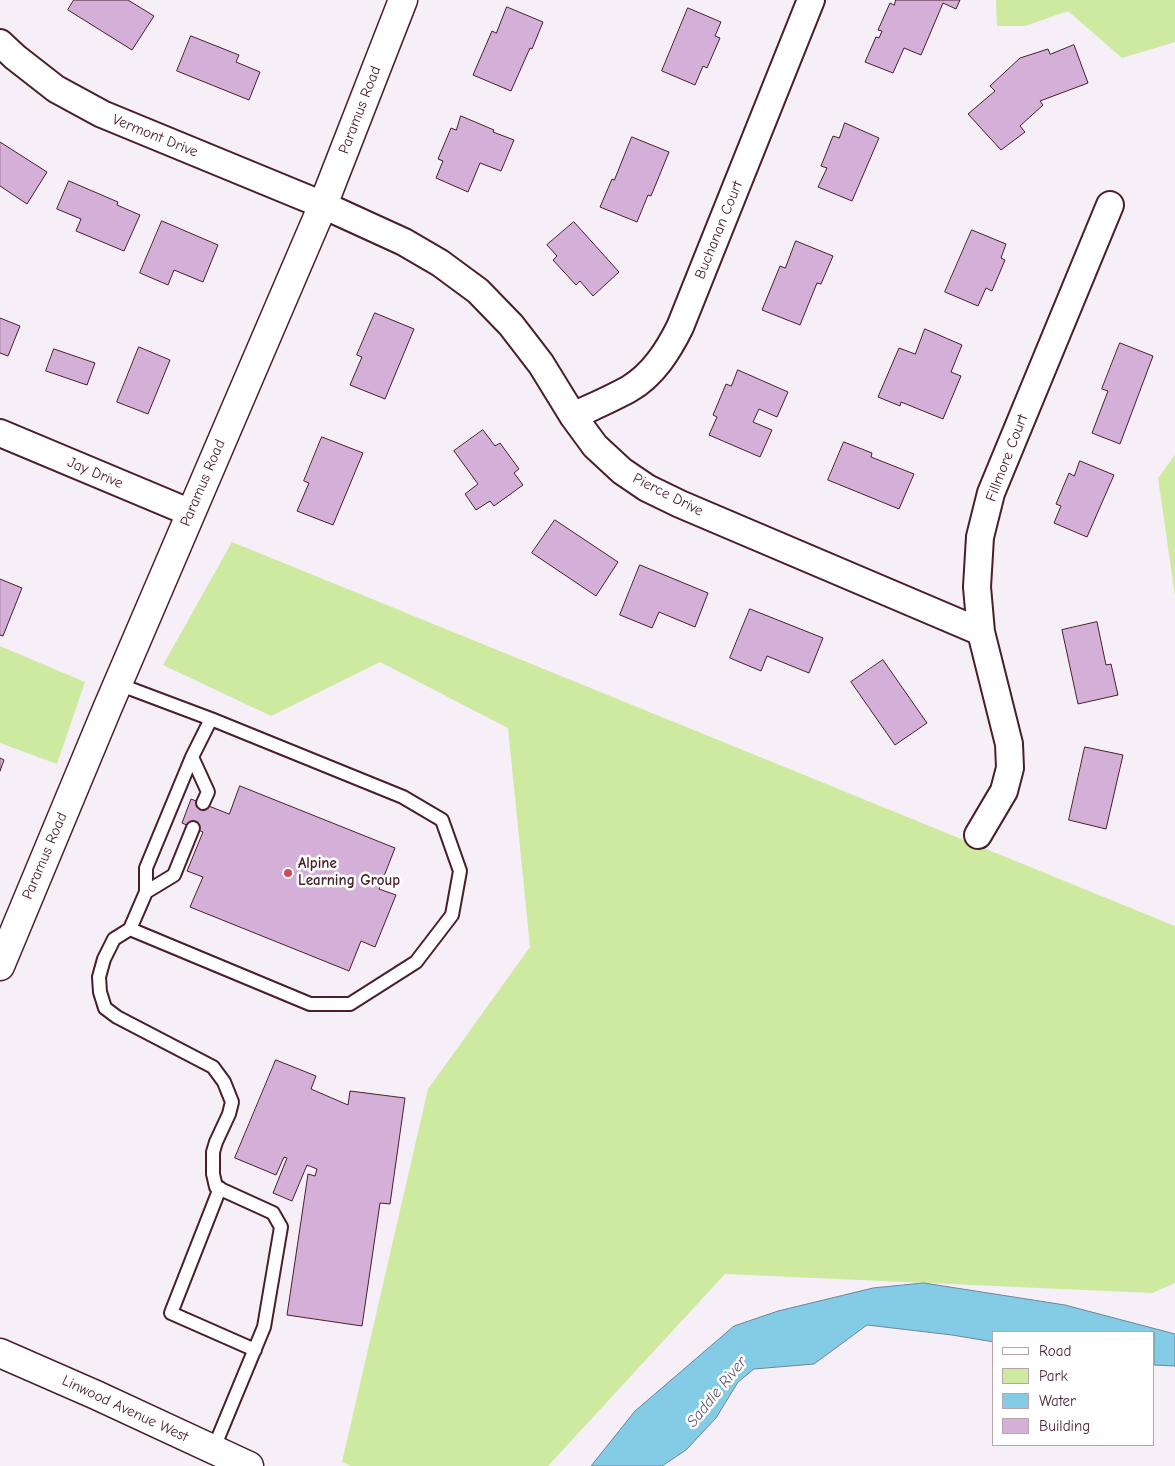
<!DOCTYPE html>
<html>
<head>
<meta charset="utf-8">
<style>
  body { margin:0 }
  #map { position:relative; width:1175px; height:1466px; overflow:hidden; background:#f6eff7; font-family:"Comic Neue",sans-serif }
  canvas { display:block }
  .legend { position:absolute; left:992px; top:1331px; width:162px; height:115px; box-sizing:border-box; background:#fff; border:1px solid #b7a5aa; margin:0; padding:6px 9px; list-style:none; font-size:15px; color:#4a1f2b }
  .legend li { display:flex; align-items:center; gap:10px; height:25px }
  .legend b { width:25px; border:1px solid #b7a5aa }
</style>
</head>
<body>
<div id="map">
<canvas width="1175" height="1466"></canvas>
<ul class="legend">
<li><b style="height:6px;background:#fff"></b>Road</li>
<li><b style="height:14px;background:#ceeaa1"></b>Park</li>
<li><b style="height:14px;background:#84cbe5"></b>Water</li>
<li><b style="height:14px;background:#d4afd8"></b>Building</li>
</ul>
</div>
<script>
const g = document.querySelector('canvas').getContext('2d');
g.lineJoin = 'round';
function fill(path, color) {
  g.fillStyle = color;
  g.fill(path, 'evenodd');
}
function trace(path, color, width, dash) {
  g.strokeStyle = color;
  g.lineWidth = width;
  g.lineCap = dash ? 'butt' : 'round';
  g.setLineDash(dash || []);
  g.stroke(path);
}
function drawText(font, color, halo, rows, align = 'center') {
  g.font = font + ' "Comic Neue",sans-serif';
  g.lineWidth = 5;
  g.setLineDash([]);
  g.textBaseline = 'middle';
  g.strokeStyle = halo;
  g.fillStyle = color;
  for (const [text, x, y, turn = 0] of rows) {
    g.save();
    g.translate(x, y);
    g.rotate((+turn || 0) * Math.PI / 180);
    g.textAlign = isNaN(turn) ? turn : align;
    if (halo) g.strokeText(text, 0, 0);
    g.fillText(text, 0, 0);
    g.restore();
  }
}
fill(new Path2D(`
  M996,0h179v42l-53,16 -54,-47 -43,15h-28z
  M1175,455v141l-17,-118z
  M232,542l943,384v357l-23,10 -427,-19 -177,192h-197l-9,-4 86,-373 102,-142 -22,-219 -128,-66 -109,54 -108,-51z
  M0,646l85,36 -28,82 -57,-21z`), '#ceeaa1');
const water = new Path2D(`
  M924,1283l141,22 110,29v32l-21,-1v-33h-160v10l-42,-7 -85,-10 -53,39 -60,5 -16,13 -22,36 -30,32 -24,16h-71l44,-55 99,-85 44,-15 95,-23z`);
fill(water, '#84cbe5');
trace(water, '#6d869b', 1);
const building = new Path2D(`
  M74,0h54l26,16 -22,34 -64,-40z
  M896,0h64l-4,9 -13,-6 -22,52 -17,-7 -11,25 -28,-11 11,-25 3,1 3,-7 -4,-1 12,-27 4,2z
  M507,7l36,15 -11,27 -2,-1 -19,43 -38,-16 19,-44 4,2z
  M688,8l33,14 -6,14 5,2 -13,30 -4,-2 -8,19 -33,-14z
  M191,36l48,19 -3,7 24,10 -11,28 -72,-29z
  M1074,45l14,38 -48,18 3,4 -23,21 5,6 -24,18 -33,-36 27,-23 -5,-5 30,-28 28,-9 2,5z
  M461,116l33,14 -1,2 21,8 -13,31 -21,-8 -12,29 -32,-14 7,-17 -5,-2 13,-31 5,2z
  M845,123l34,15 -27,63 -34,-14 9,-19 -6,-2 12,-30 6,2z
  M632,137l37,15 -18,44 -3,-1 -11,27 -37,-15 12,-28 2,1z
  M0,142l47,30 -20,32 -27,-18z
  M69,181l49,21 -1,3 23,10 -16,36 -48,-20 5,-12 -24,-10z
  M162,221l56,24 -15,37 -29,-12 -6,15 -28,-12z
  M574,222l45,50 -26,24 -13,-15 -4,4 -23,-25 4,-4 -10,-11z
  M972,230l34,14 -5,14 4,2 -13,31 -6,-3 -8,18 -33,-14z
  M796,241l37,15 -12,28 -4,-1 -17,42 -38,-15 18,-44 5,2z
  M375,313l39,16 -29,70 -35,-14 12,-28 -5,-2z
  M0,318l20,8 -12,30 -8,-3z
  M925,329l37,16 -11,27 10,4 -18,43 -42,-17 -1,4 -22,-9 21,-49 16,6z
  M1120,343l33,13 -33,88 -28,-11 16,-42 -6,-2z
  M139,347l31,13 -22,54 -31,-12z
  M54,349l41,14 -8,22 -41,-14z
  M738,370l50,22 -11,25 -18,-8 -6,13 19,8 -12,27 -51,-22 8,-18 -4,-2 13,-31 5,2z
  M483,430l12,16 5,-3 19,26 -5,4 9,12 -29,21 -4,-5 -14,9 -11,-16 13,-10 -24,-33z
  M322,437l41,16 -30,72 -36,-14 12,-28 -5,-2z
  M844,442l28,11 -1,4 43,17 -15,35 -71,-29z
  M1080,461l34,14 -27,62 -33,-14 7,-17 -5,-2 13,-31 5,3z
  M555,520l63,42 -22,34 -64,-43z
  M640,565l68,28 -13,34 -36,-15 -7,16 -32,-13z
  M0,579l22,9 -19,48 -3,-1z
  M750,609l73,29 -14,35 -42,-17 -6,15 -31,-13z
  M1097,622l9,43 5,-1 7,31 -40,9 -16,-74z
  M883,660l44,63 -32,22 -44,-63z
  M1085,747l38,8 -17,74 -37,-9z
  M0,758l4,2 -4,11z
  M240,786l155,62 -16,41 17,6 -21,52 -14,-6 -12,30 -159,-64 13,-30 -16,-6 16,-39 -21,-9 9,-24 38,15z
  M276,1060l40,16 -5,13 37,16 2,-14 55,7 -15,106 -10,-1 -18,123 -75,-11 21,-141 7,2 2,-7 -10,-4 -15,36 -19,-8 14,-35 -3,-1 -8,18 -41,-17z`);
fill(building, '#d4afd8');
trace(building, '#4a1f2b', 1);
const service = new Path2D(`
  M118,684l93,35 192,78 39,23 18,51 -8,44 -36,47 -66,42h-40l-180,-75
  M211,719l-19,38 -46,111v24l-16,37 -16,10 -10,20 -5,18 1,15 5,16 12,9 96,50 11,15 8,20 -3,12 -13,28 -3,10v22l3,13 57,26 8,14 -17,100 -51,123
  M192,757l16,35 -5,11
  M146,892l28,-17 19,-47
  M220,1188l-49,125 84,37`);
const minor = new Path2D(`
  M0,43l15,14 41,32 46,25 221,91 81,37 36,21 38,28 33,34 30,39 32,52 22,30 27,25 25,17 33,16 301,128
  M573,416c19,-9 38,-17 56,-27 24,-14 39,-38 51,-62l131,-327
  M0,433l191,80
  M978,835l26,-44 6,-23 -1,-24 -28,-112 -4,-45 3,-50 11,-44 119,-288`);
const secondary = new Path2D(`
  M0,966l107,-257 216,-504 80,-205
  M0,1353l96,42 153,71`);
trace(service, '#4a1f2b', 16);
trace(minor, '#4a1f2b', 30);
trace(secondary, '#4a1f2b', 31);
trace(service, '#fff', 12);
trace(minor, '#fff', 26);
trace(secondary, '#fff', 28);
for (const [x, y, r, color] of [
  [288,873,5,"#d1495b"]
]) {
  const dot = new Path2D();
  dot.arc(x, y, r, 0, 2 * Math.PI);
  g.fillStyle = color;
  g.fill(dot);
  trace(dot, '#fff', 2);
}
drawText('15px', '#4a1f2b', '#fff', [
  ["Paramus Road",360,110,-69],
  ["Vermont Drive",155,136,22],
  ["Buchanan Court",719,230,-68],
  ["Fillmore Court",1007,458,-69],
  ["Jay Drive",95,473,23],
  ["Paramus Road",203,483,-67],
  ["Pierce Drive",668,495,27],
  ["Paramus Road",45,856,-67],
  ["Linwood Avenue West",125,1409,25]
]);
drawText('bold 15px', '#4a1f2b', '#fff', [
  ["Alpine",298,864],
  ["Learning Group",298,881]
], 'left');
drawText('italic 16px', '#5e5b6c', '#fff', [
  ["Saddle River",717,1392,-51]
]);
</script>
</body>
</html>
